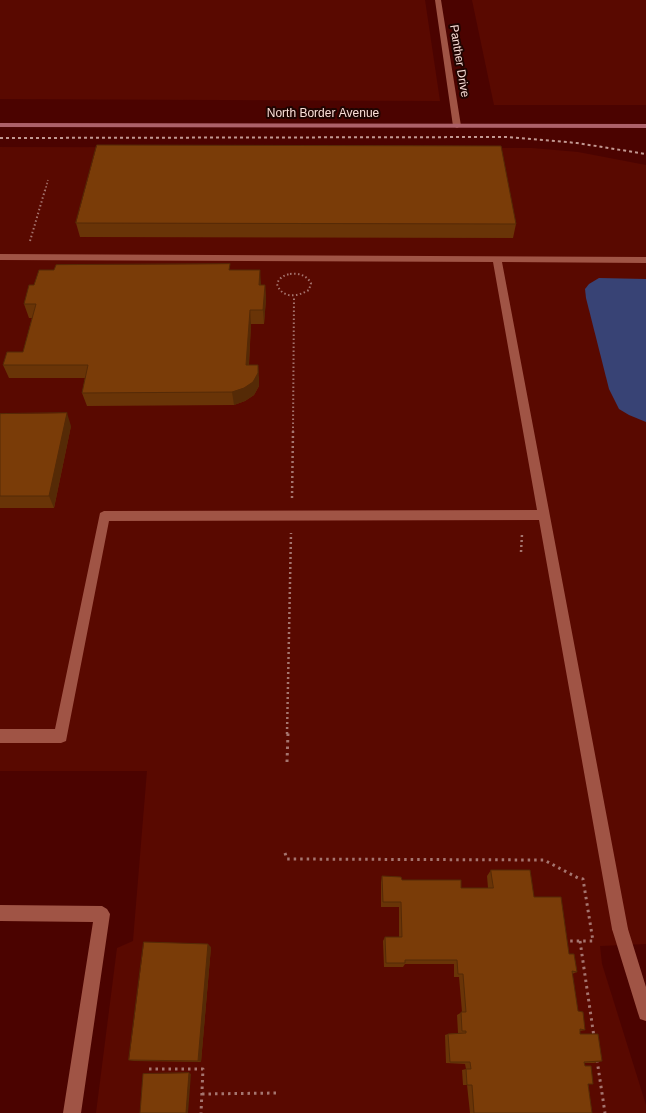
<!DOCTYPE html>
<html>
<head>
<meta charset="utf-8">
<style>
  body { margin:0 }
  canvas { display:block; background:#4b0300 }
</style>
</head>
<body>
<canvas width="646" height="1113"></canvas>
<script>
const g = document.querySelector('canvas').getContext('2d');
g.lineJoin = 'round';
function fill(path, color) {
  g.fillStyle = color;
  g.fill(path, 'evenodd');
}
function trace(path, color, width, dash) {
  g.strokeStyle = color;
  g.lineWidth = width;
  g.lineCap = dash ? 'butt' : 'round';
  g.setLineDash(dash || []);
  g.stroke(path);
}
function drawText(font, color, halo, rows, align = 'center') {
  g.font = font + ' Arial,sans-serif';
  g.lineWidth = 4;
  g.setLineDash([]);
  g.textBaseline = 'middle';
  g.strokeStyle = halo;
  g.fillStyle = color;
  for (const [text, x, y, turn = 0] of rows) {
    g.save();
    g.translate(x, y);
    g.rotate((+turn || 0) * Math.PI / 180);
    g.textAlign = isNaN(turn) ? turn : align;
    if (halo) g.strokeText(text, 0, 0);
    g.fillText(text, 0, 0);
    g.restore();
  }
}
fill(new Path2D(`
  M0,0h425l15,101 -440,-2z
  M472,0h174v105h-152z
  M0,147l532,1 46,4 68,13v779l-46,2 2,18 44,141v8h-550l21,-165 16,-7 14,-170h-147z`), '#590900');
fill(new Path2D(`
  M599,278l47,1v143l-17,-7 -10,-6 -10,-20 -23,-91 -1,-9 4,-5z`), '#384375');
trace(new Path2D(`
  M45,191l3,-11`), '#a5756f', 1.5, [1.5, 2]);
trace(new Path2D(`
  M30,241l15,-51
  M290,274c9,-1 16,1 21,9l-2,7c-12,7 -27,9 -32,-6 2,-6 7,-9 13,-10z
  M293,432l1,-136`), '#a5756f', 2, [1.5, 2.5]);
trace(new Path2D(`
  M292,498l1,-67
  M521,552l1,-18
  M287,734l4,-201`), '#a5756f', 2.5, [2, 3]);
trace(new Path2D(`
  M287,762l1,-29
  M285,853l2,6 257,1 34,18 5,1 10,62h-29
  M580,941l14,96
  M597,1060l8,53
  M149,1069h54l-2,44
  M202,1094l75,-1`), '#a5756f', 3, [2.5, 4]);
fill(new Path2D(`
  M0,254l646,3v6l-144,-1 126,667 -3,5 -5,3 -5,-3 -3,-5 -73,-409 -430,1 -43,220 -5,2h-61v-14h55l45,-216 4,-2 433,-1 -44,-248 -493,-2z`), '#a05445');
fill(new Path2D(`
  M435,0h6l20,126 -4,2 -4,-2z
  M0,905l102,1 5,3 3,5 -29,199h-18l30,-191 -93,-1z
  M620,921l5,3 3,5 18,58v34l-6,-2 -2,-6 -26,-84 3,-5z`), '#a05445');
fill(new Path2D(`
  M0,123l646,1v4l-646,-1z`), '#ad6169');
trace(new Path2D(`
  M0,138l508,-1 69,6 69,11`), '#c29892', 2, [3, 3]);
fill(new Path2D(`
  M76,223l440,1 -3,14 -433,-1z
  M230,270l31,13v2h4l1,14 -2,25h-13l-2,41 10,13v8l-5,9 -9,6 -11,4 -147,1 -5,-13 3,-15h-76l-6,-13 20,-13 9,-34h-3l-5,-14z
  M0,414l71,12 -17,82h-54z
  M491,870l43,27 35,57 8,18 -5,2 6,37 7,19 -5,1v3l22,27 -8,2h-10l1,3 8,18h-5l4,29h-122l-3,-28h-4l-1,-15 4,-1 -1,-5 -19,-1 -1,-28 3,-1 10,-1 -1,-18 5,-3 -3,-35h-5v-13h-49l-2,3h-19l-1,-26 2,-4h14v-30h-18v-25l1,-6 20,4 59,8h27l-1,-12z
  M211,947l-10,115 -67,-1 -5,-1z`), '#693407');
fill(new Path2D(`
  M260,270l1,13 -1,16 -1,-14z
  M265,285l1,14 -2,25 -1,-14z
  M250,310l1,14 -3,54 -2,-13z
  M258,365l1,13v8l-5,9 -9,6 -11,4 -2,-13z
  M67,413l4,13 -17,82 -5,-12z
  M208,944l3,3 -10,115 -3,-1z
  M189,1073l2,1 -3,39h-2z`), '#552a06');
const building = new Path2D(`
  M97,145l404,1 15,78 -440,-1z
  M230,264l-1,6h31l-1,15h6l-2,25h-13l-4,55h12v8l-5,9 -9,6 -12,4 -150,1 6,-28h-85l4,-13h16l13,-48h-12l5,-19h5l5,-15h15l2,-5z
  M67,413l-18,83h-49v-82z
  M491,870h39l4,27h27l8,57h5l3,18 -5,-1 6,40 5,1 2,18 -5,-1v5h18l4,27 -18,1 1,4h6l2,18h-5l4,29h-118l-2,-28h-5l-1,-16h5l-1,-7h-20l-2,-28 18,-1v-2h-4l-1,-19h5l-3,-38h-5l-1,-14h-52v3h-19l-1,-26h17l-1,-35h-18l-1,-26 19,1 1,3h59v8h32z
  M144,942l64,2 -10,117 -69,-1z
  M189,1073l-3,40h-46l3,-39z`);
fill(building, '#7a3c08');
trace(building, '#552a06', 1);
drawText('12px', '#fadfd8', '#200401', [
  ["Panther Drive",459,61,81],
  ["North Border Avenue",323,114]
]);
</script>
</body>
</html>
